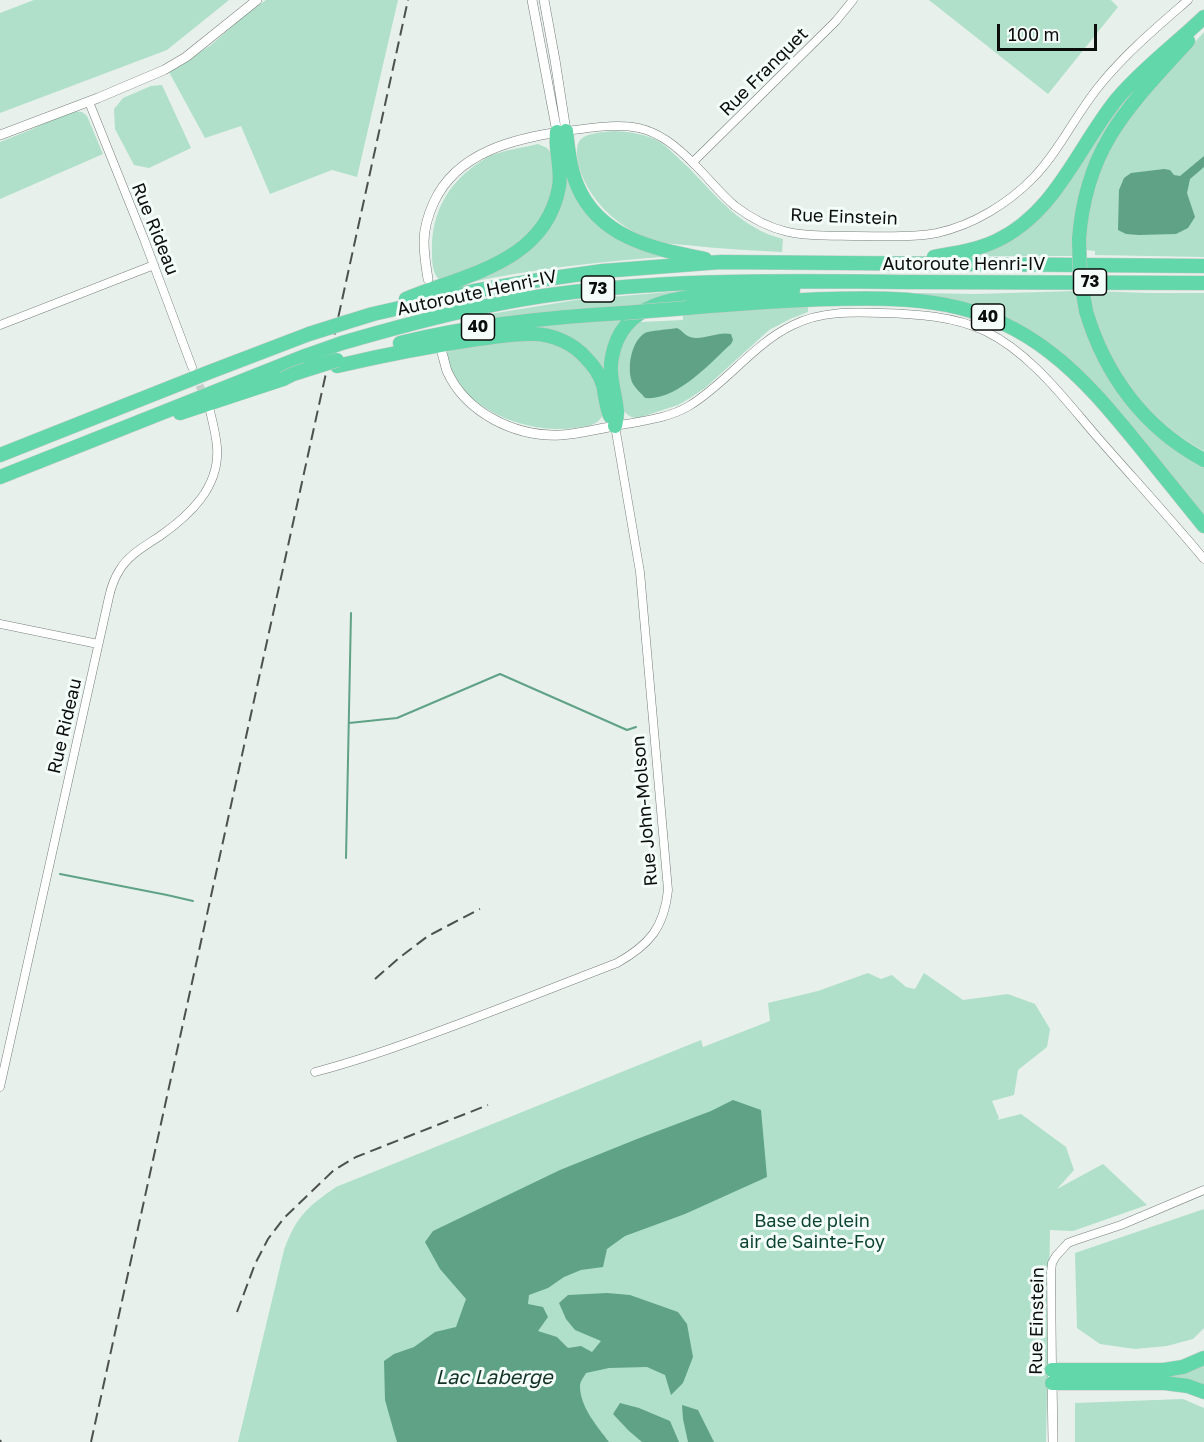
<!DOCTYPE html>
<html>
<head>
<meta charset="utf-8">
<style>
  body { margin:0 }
  #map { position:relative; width:1204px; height:1442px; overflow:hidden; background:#e7f0eb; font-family:"Golos Text",sans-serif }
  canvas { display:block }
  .scale { position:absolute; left:997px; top:24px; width:100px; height:27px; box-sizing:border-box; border:3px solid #0b0e0c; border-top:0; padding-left:8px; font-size:18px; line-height:21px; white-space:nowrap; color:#0b0e0c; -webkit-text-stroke:4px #f4fdf9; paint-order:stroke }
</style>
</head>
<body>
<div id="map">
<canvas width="1204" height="1442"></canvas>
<div class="scale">100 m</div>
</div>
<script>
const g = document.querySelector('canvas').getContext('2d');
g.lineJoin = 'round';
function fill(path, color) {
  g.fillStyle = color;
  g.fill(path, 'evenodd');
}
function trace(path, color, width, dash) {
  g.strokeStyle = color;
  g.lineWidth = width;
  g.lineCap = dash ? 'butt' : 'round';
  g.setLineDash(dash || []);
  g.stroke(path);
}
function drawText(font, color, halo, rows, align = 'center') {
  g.font = font + ' "Golos Text",sans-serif';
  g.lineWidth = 6;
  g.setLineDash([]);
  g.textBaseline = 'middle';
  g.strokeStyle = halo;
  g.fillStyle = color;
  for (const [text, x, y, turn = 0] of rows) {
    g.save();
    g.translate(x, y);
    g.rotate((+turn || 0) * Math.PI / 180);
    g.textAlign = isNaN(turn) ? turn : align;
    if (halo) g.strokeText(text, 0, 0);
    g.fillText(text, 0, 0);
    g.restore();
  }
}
fill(new Path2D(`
  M34,0h195l-62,50 -167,63v-100z
  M266,0h132l-41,177 -25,-7 -62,24 -29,-68 -36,12 -36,-66 42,-27 34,-30z
  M929,0h182l7,7 -70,87z
  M1204,32v225l-109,-2v-4l-10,-1 1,-20 5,-29 9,-31 11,-25 33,-46z
  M162,85l29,63 -42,20 -15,-3 -19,-36 -1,-20 9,-11 28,-12z
  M1121,103l2,1c-37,52 -48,89 -51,152h-96v-3l41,-17z
  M70,111l12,1 5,4 16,38 -103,45v-57l30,-12z
  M615,131c16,1 31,3 45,11 10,7 19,17 28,25 28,29 54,62 95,72l-1,13c-32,-2 -64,-3 -96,-7 -10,-1 -22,-1 -31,-4 -35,-12 -65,-38 -76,-74 -2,-8 -4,-20 1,-27 8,-8 25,-8 35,-9z
  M538,144l9,4 4,5 4,28 -8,26 -14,23 -29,24 -41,18 -24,7c-8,-7 -7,-24 -7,-35 1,-32 16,-59 42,-78 5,-3 10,-7 15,-10 16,-6 33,-8 49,-12z
  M567,169l18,40 76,44v4c-64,5 -127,12 -190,25l-1,-3 53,-27z
  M680,291l1,3 -36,12 -70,3 -56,6 -34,6 -1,-6 92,-15z
  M1076,291c13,75 60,141 128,176v52l-146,-168 -140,-56v-2l57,1z
  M1089,291l60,2h55v158c-48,-26 -85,-68 -104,-120 -5,-13 -10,-26 -11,-40z
  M808,305v7l-18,7 -21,11 -64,58 -15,10 -12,7 -40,13c-8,0 -13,-4 -17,-12l-5,-48 9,-24 15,-12 43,-2v-7z
  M628,318l-25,58 -16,-25 -71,-22 59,-8z
  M511,339l37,1 24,10 23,27 8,38c-6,11 -16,11 -28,13 -48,7 -122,-20 -128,-76l28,-8z
  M868,973l13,6 11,-4 14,12 9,2 9,-16 39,27 45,-6 27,10 15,25 -3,18 -29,23 -4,25 -22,6 7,17 -2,2 24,-6 45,33 8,23 -17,19 46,-25 44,41 -74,26 -23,-1 -4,212h-808l46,-192c12,-33 23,-43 52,-63l365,-147 2,7 67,-26 -2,-18 50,-12z
  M1204,1209v119l-11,11 -26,7 -32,3 -35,-5 -23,-16 -2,-75z
  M1204,1363v24l-114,-13z
  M1183,1399l21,9v34h-129v-39z`), '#b0e0ca');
fill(new Path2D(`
  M1204,156v11l-14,12 -3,14 8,24 -7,11 -12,6 -37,1 -13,-1 -8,-4 1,-40 5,-12 7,-5 33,-4 6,1 4,5 6,1z
  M677,328c5,2 7,7 13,9 13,4 27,-6 41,-3l2,6 -2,4c-21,19 -54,57 -86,54 -3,-4 -9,-9 -12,-14 -7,-14 -2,-43 12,-51 2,-2 27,-4 32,-5z
  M733,1100l28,10 6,67 -82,37 -60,22 -18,13 -4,18 -22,3 -17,7 -16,11 -19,7 -1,9 15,3 5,10 -10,14 19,6 11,11 13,-2 11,6 9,-11 -26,-11 -9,-11 -7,-16 9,-8 39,-2 23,2 48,17 9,12 6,33 -10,26 -12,12 -6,-20 -18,-8 -38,1 -23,5c-2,4 -6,8 -6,13 0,21 17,40 29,56h-212l-3,-10 -9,-32 -1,-39 10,-7 20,-7 21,-15 21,-5 10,-28 -26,-30 -15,-27 8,-11 127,-61 77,-31 74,-28z
  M620,1403l19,5 31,13 9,21h-37l-13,-11 -16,-17z
  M682,1405l16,5 16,32h-26l-5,-23z`), '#5fa286');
trace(new Path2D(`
  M349,723l48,-5 103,-44 127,56 9,-3
  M346,858l5,-245
  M60,874l107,21 26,6`), '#5fa286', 2);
trace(new Path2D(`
  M195,374l10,25`), '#c6ceca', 8, [8, 4]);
const minor = new Path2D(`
  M89,102l55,137 48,128
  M566,131c62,-8 84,-13 131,36 13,13 24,27 38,39 42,32 70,29 120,30 27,0 55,2 82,-3 36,-8 71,-29 97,-56 26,-27 42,-63 66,-92 26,-32 57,-58 88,-85
  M693,162l143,-141 17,-21
  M0,325l154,-60
  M0,624l98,20
  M315,1072c42,-11 82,-25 122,-40 60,-22 120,-46 180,-69 32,-18 47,-35 51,-73l-28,-318 -25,-146c26,-5 52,-7 74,-20 38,-23 64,-62 104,-81 28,-14 59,-13 89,-12 34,1 72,3 103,18 46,22 81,70 114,108 35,40 71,79 105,120
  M0,1087l109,-490c2,-9 5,-18 10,-26 9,-16 26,-25 41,-35 30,-21 60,-49 57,-89 -1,-12 -4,-24 -7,-36
  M1052,1370l-1,-98 1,-9 4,-7 12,-13 8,-3 45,-15 83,-35`);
const tertiary = new Path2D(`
  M532,0l25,132
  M0,135l98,-37 66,-28 22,-13 71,-57
  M428,279c-2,-12 -4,-25 -4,-37 0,-14 4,-27 10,-40 23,-50 81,-64 132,-71l-11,-71 -11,-60
  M442,353c2,6 3,12 5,18 19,42 68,66 114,64 18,-1 36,-6 54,-9
  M1052,1378l1,64`);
const motorway = new Path2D(`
  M566,131c2,18 4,37 11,54 22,54 79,64 128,74
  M1079,239c7,-93 50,-133 109,-198
  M934,257c21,-4 43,-7 62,-16 60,-28 82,-94 121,-142 26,-31 58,-54 87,-82
  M406,299c60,-25 139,-36 153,-112 3,-18 -4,-36 -2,-55
  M687,308c48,-4 96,-8 145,-9 83,-2 150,0 219,54 35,27 62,61 90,95 21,26 42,52 63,78
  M1086,311c19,64 58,117 118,149
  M347,322l26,-8 101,-23 65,-11 64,-9 118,-9 483,4
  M342,343c76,-22 152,-42 231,-51 110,-13 220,-11 331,-10 100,1 200,0 300,1
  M400,343c73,-18 147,-26 223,-30
  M337,366c47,-11 93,-20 141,-27 18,-2 36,-6 55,-5 19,0 40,9 53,24 7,7 14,17 17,27 2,10 3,21 7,31
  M180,413l103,-34
  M615,426c1,-5 2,-10 2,-14 -1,-18 -9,-36 -5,-55 10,-56 66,-60 112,-63 23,-2 46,-3 69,-4
  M0,455l207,-82 102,-39
  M0,477l305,-121
  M1052,1370h112l19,-3 21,-9
  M1052,1383h113l23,3 16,6`);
trace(minor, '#777f7b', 9);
trace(tertiary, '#777f7b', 10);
trace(motorway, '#c9caca', 15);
trace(minor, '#fff', 8);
trace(tertiary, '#fff', 9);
trace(motorway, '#62d7aa', 14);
trace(new Path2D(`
  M375,979l24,-21 29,-22 52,-27
  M237,1312l18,-48 13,-25 16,-21 50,-48 22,-13 132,-52
  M0,1440l1,2
  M91,1442l317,-1442`), '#4d514f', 2, [12, 6]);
const motorwayBridge = new Path2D(`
  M1079,239l1,37 6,35
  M623,313l64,-5
  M309,334l38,-12
  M305,356l37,-13
  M283,379l10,-5 44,-14`);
trace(motorwayBridge, '#c9caca', 15, []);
trace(motorwayBridge, '#62d7aa', 14);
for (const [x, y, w] of [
  [1090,282,33],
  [598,289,33],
  [988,317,33],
  [478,327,33]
]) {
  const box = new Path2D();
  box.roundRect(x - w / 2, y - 13, w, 26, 4.5);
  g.fillStyle = '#f4fdf9';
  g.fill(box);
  trace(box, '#0b0e0c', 1.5);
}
drawText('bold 16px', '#0b0e0c', null, [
  ["73",1090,282],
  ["73",598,289],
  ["40",988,317],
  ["40",478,327]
]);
drawText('18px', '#0b0e0c', '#f4fdf9', [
  ["Rue Franquet",764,72,-45],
  ["Rue Einstein",844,217,2],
  ["Rue Rideau",155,229,68],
  ["Autoroute Henri-IV",964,264],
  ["Autoroute Henri-IV",477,293,-12],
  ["Rue Rideau",65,726,-77],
  ["Rue John-Molson",645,811,-95],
  ["Rue Einstein",1037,1321,-89]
]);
drawText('18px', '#0b4531', '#f4fdf9', [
  ["Base de plein",812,1221],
  ["air de Sainte-Foy",812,1242]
]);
drawText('italic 20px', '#133327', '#f4fdf9', [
  ["Lac Laberge",494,1378]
]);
</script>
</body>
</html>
